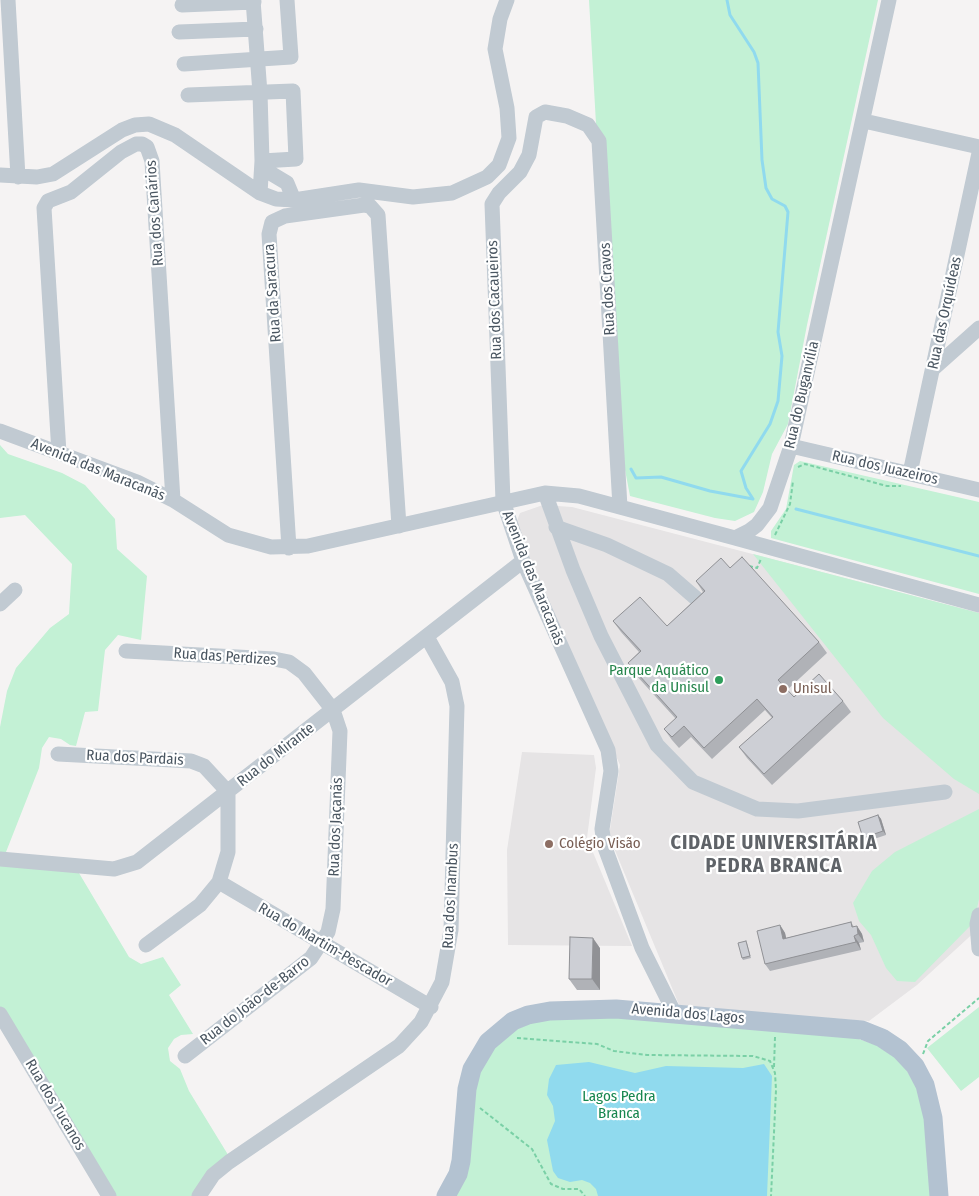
<!DOCTYPE html>
<html>
<head>
<meta charset="utf-8">
<style>
  body { margin:0 }
  canvas { display:block; background:#f5f3f3 }
</style>
</head>
<body>
<canvas width="979" height="1196"></canvas>
<script>
const g = document.querySelector('canvas').getContext('2d');
g.lineJoin = 'round';
function fill(path, color) {
  g.fillStyle = color;
  g.fill(path, 'evenodd');
}
function poly(rows) {
  const path = new Path2D();
  for (const r of rows) {
    path.moveTo(r[0], r[1]);
    for (let i = 2; i < r.length; i += 2) path.lineTo(r[i], r[i + 1]);
  }
  return path;
}
function trace(path, color, width, dash) {
  g.strokeStyle = color;
  g.lineWidth = width;
  g.lineCap = dash ? 'butt' : 'round';
  g.setLineDash(dash || []);
  g.stroke(path);
}
function write(font, color, halo, rows, align = 'center') {
  g.font = font + ' "Fira Sans Condensed",sans-serif';
  g.lineWidth = 4.5;
  g.setLineDash([]);
  g.textBaseline = 'middle';
  g.strokeStyle = halo;
  g.fillStyle = color;
  for (const [text, x, y, turn = 0] of rows) {
    g.save();
    g.translate(x, y);
    g.rotate((+turn || 0) * Math.PI / 180);
    g.textAlign = isNaN(turn) ? turn : align;
    if (halo) g.strokeText(text, 0, 0);
    g.fillText(text, 0, 0);
    g.restore();
  }
}
const education = poly([
  [543,505,572,507,979,613,979,928,917,985,869,1021,680,1007,609,836,620,765,515,526,520,513],
  [522,752,594,755,596,768,587,838,632,946,508,945,507,850]
]);
const green = poly([
  [589,0,878,0,807,325,788,424,772,454,763,492,754,512,735,521,715,518,630,496,622,454,605,141,596,124],
  [0,445,8,454,62,473,85,485,115,519,117,549,147,576,141,640,118,635,105,650,98,711,85,712,76,746,70,745,61,739,49,737,42,748,39,768,6,852,0,853,0,727,7,691,16,668,50,628,69,614,72,564,25,515,0,518],
  [800,461,979,502,979,594,771,538,771,531,786,509,794,465],
  [753,554,979,613,979,794,954,779,883,718],
  [979,809,979,899,974,922,915,982,897,981,886,968,871,935,859,921,853,903,872,871,895,852],
  [0,861,76,868,129,957,141,964,163,957,181,985,169,995,193,1034,181,1035,174,1039,168,1048,170,1061,180,1069,189,1091,230,1158,196,1196,112,1196,0,1009],
  [979,1007,979,1077,961,1091,927,1048],
  [606,1015,856,1038,876,1045,902,1062,924,1101,932,1196,454,1196,480,1068,503,1035,541,1019]
]);
const water = poly([
  [589,1062,635,1073,666,1066,743,1068,764,1064,772,1076,767,1196,598,1196,596,1189,590,1183,582,1180,570,1182,558,1178,553,1171,547,1140,555,1121,553,1106,547,1095,549,1079,556,1065]
]);
const stream = poly([
  [727,0,730,15,754,52,758,63,762,160,766,188,772,199,785,206,788,212,778,332,782,356,778,401,770,424,741,471,746,488,753,499],
  [631,469,636,478,661,477,710,491,753,499],
  [796,509,979,556]
]);
const path = poly([
  [798,467,805,464,887,486,901,486],
  [775,535,790,504,793,481],
  [749,566,757,568,761,559],
  [517,1038,597,1044,614,1051,647,1055,753,1056,770,1061,775,1073,776,1090,771,1196],
  [923,1054,928,1041,979,998],
  [774,1067,775,1037],
  [480,1108,532,1149,551,1184,563,1189,579,1189,585,1196]
]);
const minor = poly([
  [8,0,18,177],
  [253,0,260,93,262,161,260,193],
  [182,5,254,2],
  [179,32,256,29],
  [184,64,291,57,287,0],
  [188,95,293,91,296,159,262,161],
  [864,121,979,147],
  [262,168,287,183,294,200],
  [0,175,37,177,53,174,122,130,135,125,149,124,175,135,260,193,276,199,294,200,359,190,413,197,452,193,487,177,499,165,509,138,507,108,495,49,500,19,507,0],
  [933,369,979,328],
  [0,431,137,482,173,500,228,535,271,547,308,546,545,493,579,496,735,538,749,531,757,525,770,508,791,446,889,0],
  [791,446,979,490],
  [59,453,44,208,48,201,71,192,121,152,136,144,142,144,147,147,152,161,173,500],
  [910,473,979,153],
  [545,493,573,570,601,636,657,745,693,782,757,809,798,811,945,792],
  [620,507,599,141,588,125,567,116,545,112,536,117,529,155,520,172,499,193,492,204,503,501,523,561,608,750,611,771,602,829,604,845,642,948,674,1012],
  [556,527,607,545,668,574,698,600],
  [735,538,979,605],
  [289,548,269,234,272,222,285,216,364,205,370,206,378,215,399,526],
  [0,604,15,590],
  [126,651,274,659,289,662,304,673,333,710,340,731,333,909,328,932,311,958,185,1056],
  [58,754,191,761,204,766,228,792,228,852,219,882,200,905,146,945],
  [0,859,114,869,137,862,523,561],
  [219,882,431,1007],
  [979,915,977,924,979,949],
  [0,1014,109,1196],
  [199,1196,213,1175,229,1162,399,1046,421,1022,442,982,451,930,457,706,452,682,427,637]
]);
const major = poly([
  [446,1196,458,1174,461,1161,467,1089,472,1069,488,1042,513,1021,528,1015,550,1011,616,1009,862,1030,882,1038,900,1050,915,1066,925,1085,933,1118,939,1196]
]);
const wall = poly([
  [730,568,819,642,827,653,787,690,794,697,843,701,851,712,772,785,747,758,739,747,772,718,765,710,712,759,691,737,679,748,672,740,664,729,676,719,635,674,628,663,639,652,621,632,613,621,667,626,703,592,696,581],
  [878,815,881,819,886,835,865,842,863,838],
  [851,922,854,927,857,926,862,934,864,942,859,943,861,950,770,971,765,964,780,925,785,933,786,938],
  [747,943,751,958,743,960,742,958],
  [600,948,600,990,577,990,569,979]
]);
const shadedWall = poly([
  [878,815,881,819,886,835,883,831],
  [780,925,785,933,788,946,783,939],
  [857,926,862,934,864,942,858,934],
  [854,936,859,943,861,950,856,942],
  [593,938,600,948,600,990,592,979]
]);
const building = poly([
  [742,557,819,642,778,680,794,697,819,674,843,701,764,774,739,747,773,717,757,699,704,748,684,726,672,737,664,729,677,717,628,663,641,651,613,621,640,597,667,626,705,591,696,581,721,558,730,568,742,557],
  [878,815,883,831,863,838,858,822,878,815],
  [851,922,852,927,857,926,858,934,854,936,856,942,765,964,757,931,780,925,783,939,851,922],
  [570,937,593,938,592,979,569,979,570,937],
  [746,941,750,956,742,958,738,943,746,941]
]);
const markers = [
  [719,680,5,"#2e9e5b"],
  [783,689,5,"#8d6e63"],
  [549,844,5,"#8d6e63"]
];
const streetNames = [
  ["Rua dos Canários",155,213,-94],
  ["Rua dos Cravos",608,289,-93],
  ["Rua da Saracura",273,293,-94],
  ["Rua dos Cacaueiros",495,300,-92],
  ["Rua das Orquídeas",945,313,-78],
  ["Rua do Buganvília",802,395,-77],
  ["Rua dos Juazeiros",885,468,13],
  ["Avenida das Maracanãs",98,470,22],
  ["Avenida das Maracanãs",533,578,68],
  ["Rua das Perdizes",225,657,4],
  ["Rua do Mirante",276,755,-38],
  ["Rua dos Pardais",135,758,3],
  ["Rua dos Jaçanãs",336,827,-88],
  ["Rua dos Inambus",451,896,-87],
  ["Rua do Martim-Pescador",325,945,30],
  ["Rua do João-de-Barro",255,1001,-38],
  ["Avenida dos Lagos",688,1014,5],
  ["Rua dos Tucanos",55,1105,59]
];
const leisureNames = [
  ["Parque Aquático",709,671],
  ["da Unisul",709,688]
];
const educationNames = [
  ["Unisul",793,689],
  ["Colégio Visão",559,844]
];
const parkNames = [
  ["Lagos Pedra",619,1097],
  ["Branca",619,1114]
];
const districtNames = [
  ["CIDADE UNIVERSITÁRIA",774,843],
  ["PEDRA BRANCA",774,866]
];
fill(education, '#e6e4e5');
fill(green, '#c3f1d5');
fill(water, '#90daee');
trace(stream, '#90daee', 3);
trace(path, '#7ad0a6', 2, [4, 2.5]);
trace(minor, '#c1cad2', 15);
trace(major, '#b3c2d1', 19);
fill(wall, '#b0b2b7');
fill(shadedWall, '#909195');
fill(building, '#cdcfd5');
trace(building, '#909195', 1);
for (const [x, y, r, color] of markers) {
  const dot = new Path2D();
  dot.arc(x, y, r, 0, 2 * Math.PI);
  g.fillStyle = color;
  g.fill(dot);
  trace(dot, '#fff', 2);
}
write('15px', '#4a5661', '#fff', streetNames);
write('15px', '#27864d', '#fff', leisureNames, 'right');
write('15px', '#785e54', '#fff', educationNames, 'left');
write('15px', '#17864f', '#fff', parkNames);
g.letterSpacing = '1px';
write('bold 20px', '#5f6368', '#fff', districtNames);
g.letterSpacing = '0px';
</script>
</body>
</html>
